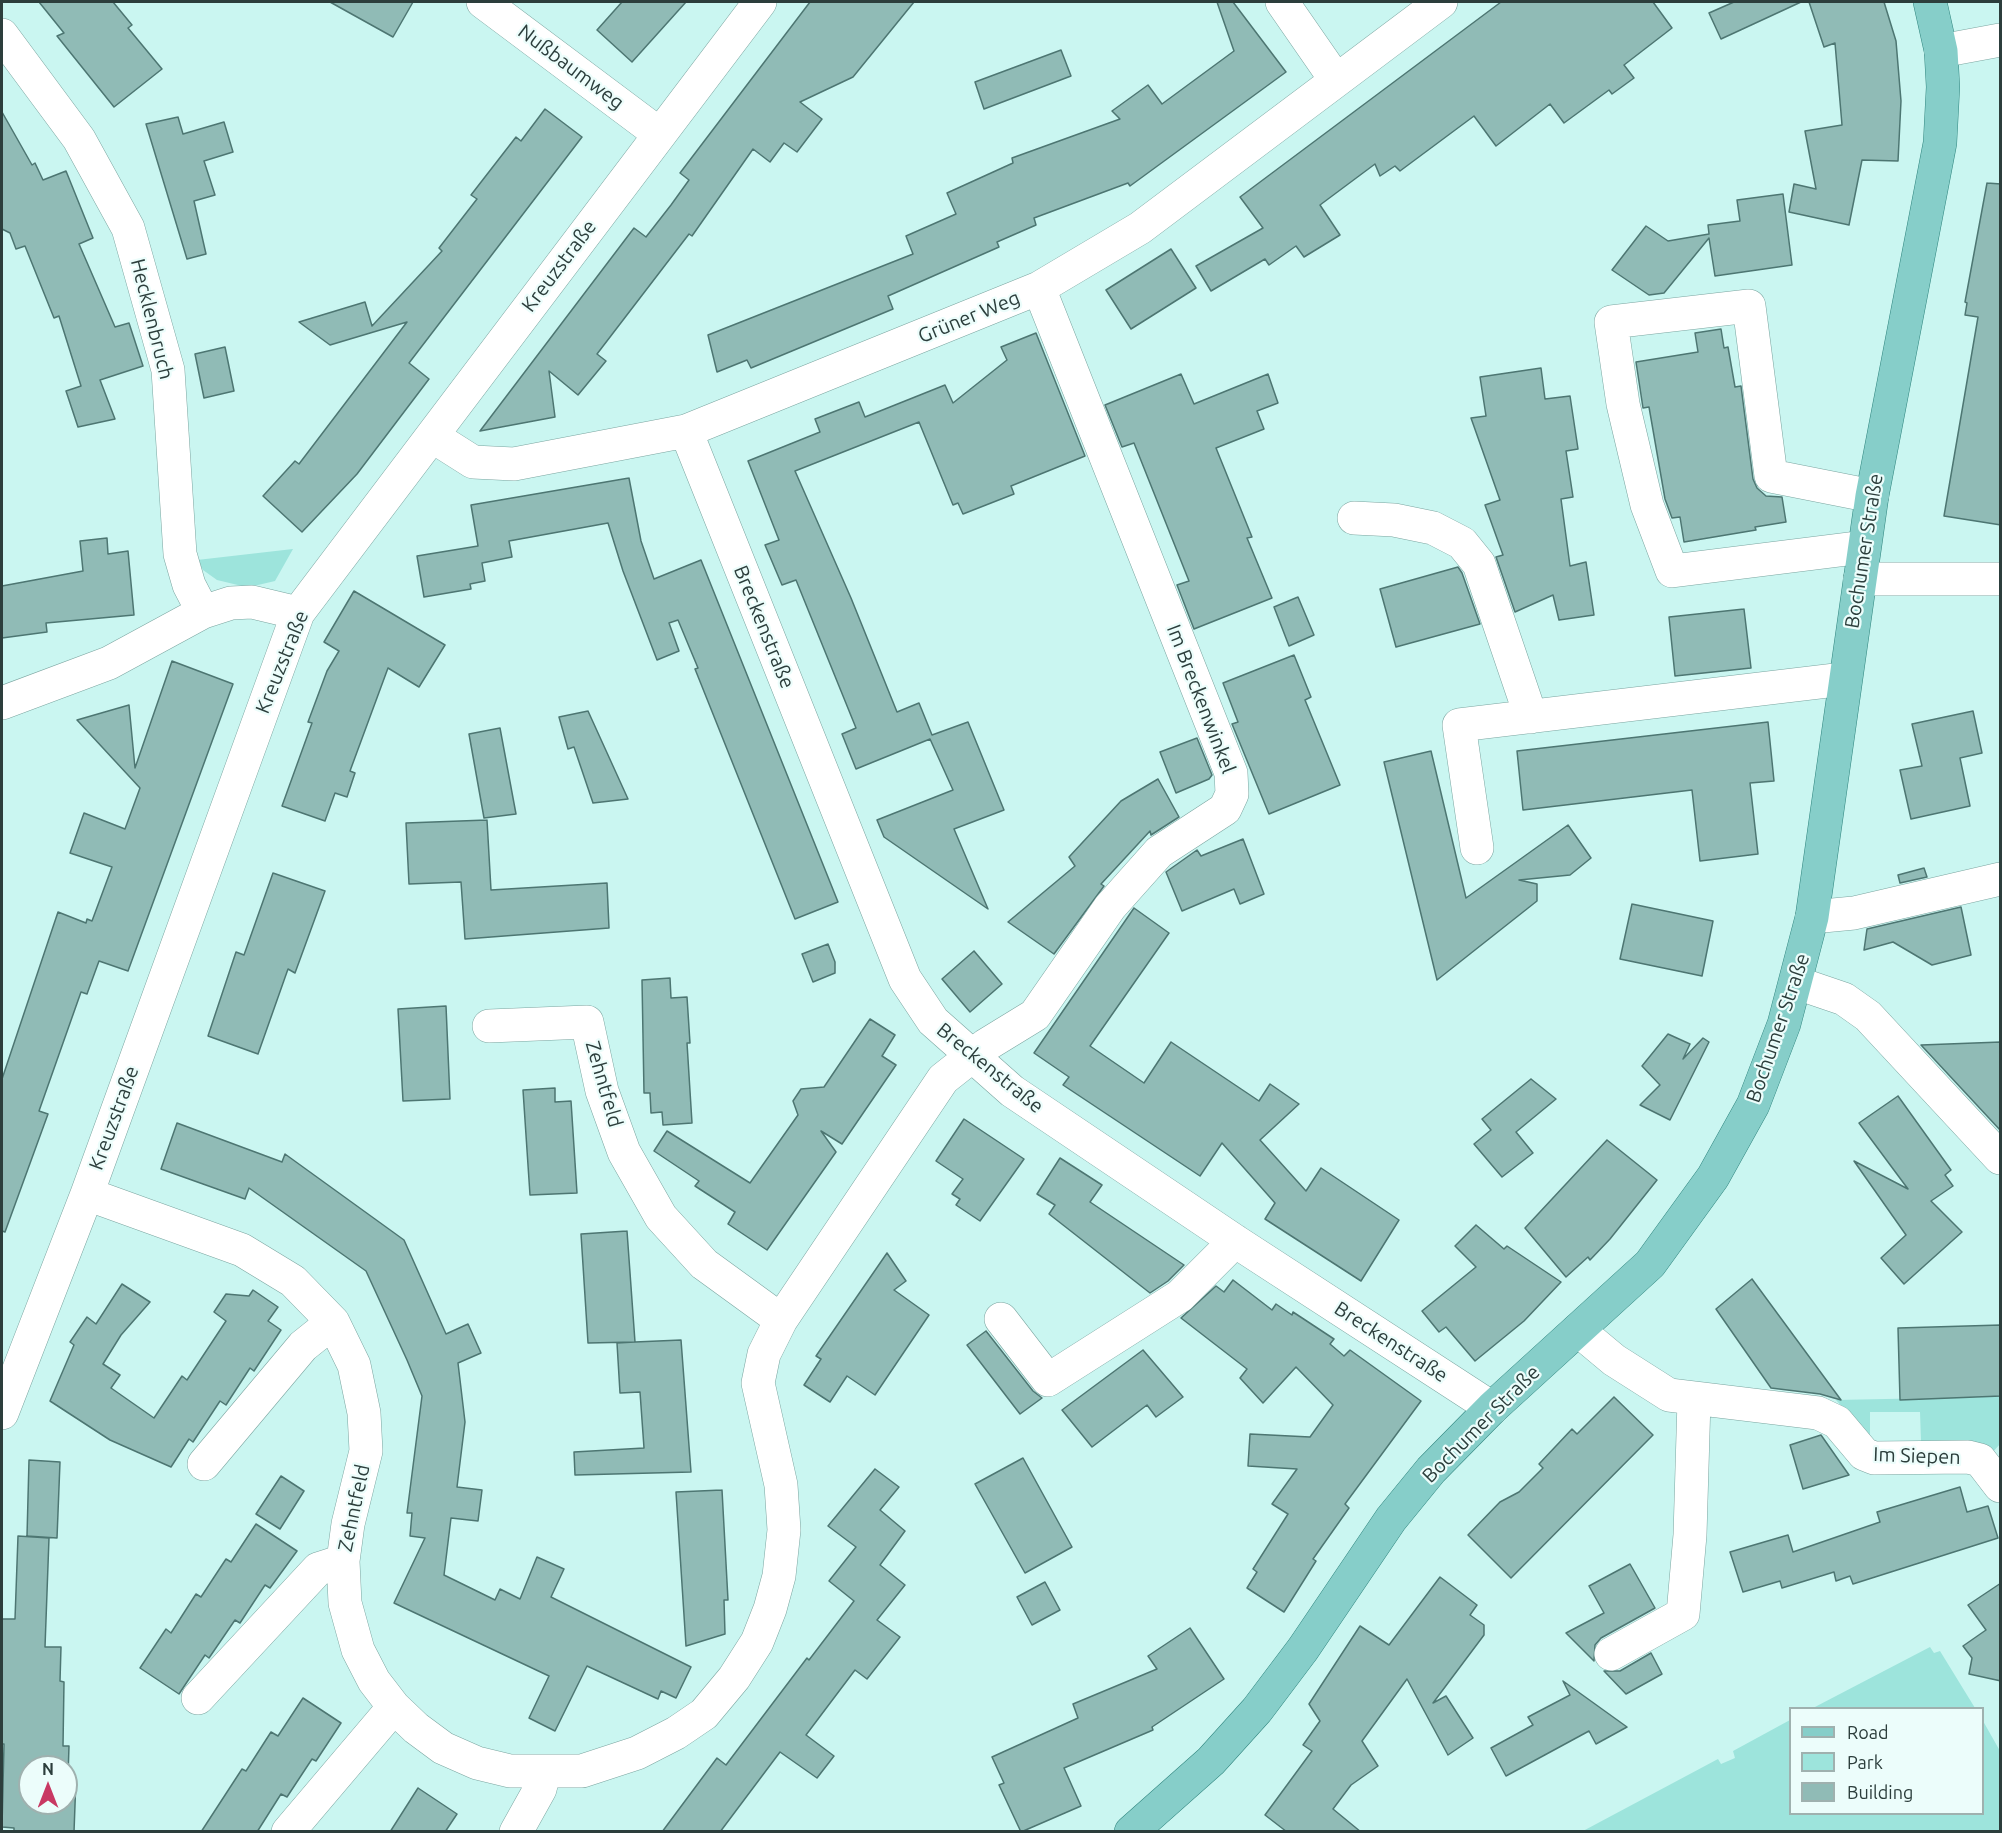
<!DOCTYPE html>
<html>
<head>
<meta charset="utf-8">
<style>
  body { margin:0 }
  #map { position:relative; width:2002px; height:1833px; overflow:hidden; background:#caf6f1; font-family:Ubuntu,sans-serif }
  canvas { display:block }
  .frame { position:absolute; inset:0; border:3px solid #2c3e3c; pointer-events:none }
  .legend { position:absolute; left:1789px; top:1707px; width:195px; height:108px; box-sizing:border-box; background:#ecfdfb; border:2px solid #9fb1af; margin:0; padding:8px 10px; list-style:none; font-size:18px; color:#2c3e3c }
  .legend li { display:flex; align-items:center; gap:12px; height:30px }
  .legend b { width:30px; border:2px solid #9fb1af }
  .north { position:absolute; left:18px; top:1755px; width:60px; height:60px; box-sizing:border-box; background:#ecfdfb; border:2px solid #9fb1af; border-radius:50%; rotate:0deg; font-size:16px; font-weight:700; line-height:24px; text-align:center; color:#2c3e3c }
  .north::after { content:''; display:block; margin:auto; width:21px; height:27px; background:#c83963; clip-path:polygon(50% 0,100% 100%,50% 72%,0 100%) }
</style>
</head>
<body>
<div id="map">
<canvas width="2002" height="1833"></canvas>
<div class="frame"></div>
<ul class="legend">
<li><b style="height:8px;background:#86cec9"></b>Road</li>
<li><b style="height:16px;background:#9de4dc"></b>Park</li>
<li><b style="height:16px;background:#90bbb6"></b>Building</li>
</ul>
<div class="north">N</div>
</div>
<script>
const g = document.querySelector('canvas').getContext('2d');
g.lineJoin = 'round';
function fill(path, color) {
  g.fillStyle = color;
  g.fill(path, 'evenodd');
}
function poly(rows) {
  const path = new Path2D();
  for (const r of rows) {
    path.moveTo(r[0], r[1]);
    for (let i = 2; i < r.length; i += 2) path.lineTo(r[i], r[i + 1]);
  }
  return path;
}
function trace(path, color, width, dash) {
  g.strokeStyle = color;
  g.lineWidth = width;
  g.lineCap = dash ? 'butt' : 'round';
  g.setLineDash(dash || []);
  g.stroke(path);
}
function write(font, color, halo, rows, align = 'center') {
  g.font = font + ' Ubuntu,sans-serif';
  g.lineWidth = 4.5;
  g.setLineDash([]);
  g.textBaseline = 'middle';
  g.strokeStyle = halo;
  g.fillStyle = color;
  for (const [text, x, y, turn = 0] of rows) {
    g.save();
    g.translate(x, y);
    g.rotate((+turn || 0) * Math.PI / 180);
    g.textAlign = isNaN(turn) ? turn : align;
    if (halo) g.strokeText(text, 0, 0);
    g.fillText(text, 0, 0);
    g.restore();
  }
}
const green = poly([
  [293,549,275,581,258,585,242,586,217,580,203,570,197,560],
  [2000,1393,2000,1444,1992,1453,1921,1441,1920,1412,1870,1412,1870,1438,1836,1400,1985,1397],
  [1930,1647,1934,1653,1940,1651,1975,1708,1813,1708],
  [1790,1720,1790,1814,1982,1814,1983,1721,2000,1751,2000,1831,1583,1831,1718,1759,1721,1764,1735,1758,1733,1751]
]);
const building = poly([
  [39,2,113,2,132,25,128,28,162,69,114,107,57,36,64,33,39,2],
  [330,2,413,2,393,37,330,2],
  [622,2,686,2,632,62,597,30,622,2],
  [810,2,914,2,853,77,800,102,822,119,797,152,784,143,770,162,753,149,692,236,689,234,597,354,606,361,578,395,549,371,555,417,480,431,634,228,646,237,671,205,689,180,680,173,810,2],
  [1217,2,1233,2,1286,72,1130,186,1128,183,1034,218,1036,225,997,242,999,247,888,296,893,309,751,368,747,360,717,372,708,335,913,254,906,236,956,214,947,193,1013,163,1012,158,1120,119,1112,111,1148,85,1162,104,1234,51,1217,2],
  [1501,2,1653,2,1672,28,1624,65,1634,78,1612,94,1609,90,1564,123,1550,104,1496,146,1474,116,1400,171,1395,166,1380,176,1375,164,1320,205,1340,235,1304,257,1296,246,1269,265,1265,259,1211,291,1196,266,1263,228,1240,197,1501,2],
  [1734,2,1801,2,1721,39,1709,13,1734,2],
  [1809,2,1884,2,1896,41,1901,101,1898,161,1862,160,1849,225,1789,212,1794,184,1816,189,1805,131,1842,125,1835,43,1824,47,1809,2],
  [1061,50,1071,76,984,109,975,82,1061,50],
  [545,109,582,137,409,363,429,379,357,474,302,532,263,496,295,461,299,464,407,322,330,345,299,322,365,302,372,326,442,251,439,248,477,199,471,195,516,137,521,141,545,109],
  [2,112,32,165,35,163,43,180,66,171,93,238,79,244,115,327,129,323,143,366,100,380,115,419,78,427,66,391,81,386,59,316,54,318,25,246,16,249,10,233,2,229,2,112],
  [178,117,183,134,224,122,233,152,204,161,215,195,194,201,206,254,187,259,146,124,178,117],
  [1987,183,2001,184,2001,525,1944,516,1978,317,1965,315,1967,303,1965,302,1987,183],
  [1783,194,1792,265,1715,276,1709,238,1664,293,1649,295,1612,270,1646,226,1668,241,1709,234,1708,225,1740,221,1737,200,1783,194],
  [1171,249,1196,288,1131,329,1106,290,1171,249],
  [1721,329,1724,348,1728,347,1735,387,1741,386,1753,479,1757,488,1766,496,1782,497,1786,522,1755,527,1756,530,1684,542,1680,517,1672,518,1665,499,1649,407,1643,408,1636,362,1698,352,1695,333,1721,329],
  [1036,333,1085,456,1011,486,1014,494,963,514,958,503,953,505,919,422,795,471,851,598,897,712,919,703,932,735,968,722,1004,810,954,829,988,909,884,837,877,820,953,790,930,739,856,769,842,734,856,728,796,580,782,585,765,545,779,540,748,461,820,432,815,419,859,402,865,417,945,385,953,403,1007,360,1001,347,1036,333],
  [225,347,234,391,204,398,195,354,225,347],
  [1541,368,1545,399,1570,396,1578,449,1566,451,1573,497,1561,499,1570,566,1586,562,1594,615,1559,620,1553,595,1515,612,1496,557,1503,555,1485,505,1500,500,1471,418,1486,416,1480,377,1541,368],
  [1181,374,1194,404,1268,374,1278,403,1257,411,1264,429,1216,448,1252,537,1247,538,1272,598,1194,629,1177,585,1189,581,1134,443,1122,447,1105,405,1181,374],
  [629,478,641,541,654,579,701,560,838,902,795,919,695,669,698,668,678,620,669,623,679,651,657,660,623,571,608,523,509,541,512,557,482,563,485,581,470,584,471,589,424,597,417,556,478,546,471,505,629,478],
  [107,538,108,554,128,551,134,615,46,623,47,632,2,638,2,586,83,571,80,541,107,538],
  [1458,567,1462,573,1480,624,1396,647,1380,589,1458,567],
  [354,591,445,645,419,687,388,668,350,771,355,773,347,797,335,793,325,821,282,806,312,723,308,722,327,671,339,651,324,642,354,591],
  [1298,597,1314,635,1289,646,1274,607,1298,597],
  [1744,609,1751,668,1675,676,1669,617,1744,609],
  [1294,655,1311,697,1305,700,1340,785,1269,814,1232,724,1238,722,1223,683,1294,655],
  [172,661,233,684,128,971,99,961,87,994,81,992,39,1111,48,1114,5,1232,2,1231,2,1079,58,912,86,923,87,919,92,921,112,867,70,853,84,813,125,829,140,788,77,720,129,705,135,768,172,661],
  [588,711,628,799,593,803,574,747,568,749,559,717,588,711],
  [1973,711,1982,753,1960,758,1970,806,1911,819,1900,770,1922,766,1912,724,1973,711],
  [1768,722,1774,781,1750,783,1758,854,1700,861,1692,790,1523,810,1517,751,1768,722],
  [500,728,516,814,484,818,469,734,500,728],
  [1197,738,1212,775,1209,779,1176,793,1160,752,1197,738],
  [1431,751,1466,898,1568,825,1591,858,1570,875,1519,880,1537,884,1537,901,1437,980,1384,762,1431,751],
  [1158,779,1179,817,1151,835,1150,831,1101,884,1104,886,1054,954,1008,922,1075,866,1069,857,1121,801,1158,779],
  [487,820,491,890,607,883,609,928,465,939,461,882,409,884,406,823,487,820],
  [1243,839,1264,894,1240,904,1234,889,1182,911,1166,872,1197,850,1201,856,1243,839],
  [1924,868,1927,877,1900,883,1898,875,1924,868],
  [273,873,325,891,295,973,288,969,258,1054,208,1036,236,952,244,955,273,873],
  [1632,904,1713,921,1702,976,1620,959,1632,904],
  [1961,907,1971,955,1932,965,1893,942,1864,950,1867,929,1961,907],
  [1134,908,1169,933,1090,1046,1144,1083,1171,1042,1259,1101,1270,1084,1299,1104,1260,1140,1306,1191,1321,1168,1399,1220,1361,1281,1265,1219,1275,1203,1222,1143,1200,1176,1063,1085,1069,1077,1034,1053,1134,908],
  [828,944,835,962,835,973,813,982,802,954,828,944],
  [974,951,1002,984,970,1012,942,979,974,951],
  [670,978,671,998,687,997,690,1043,687,1043,692,1123,663,1125,662,1112,651,1113,650,1093,644,1093,642,980,670,978],
  [446,1006,450,1099,403,1101,398,1009,446,1006],
  [870,1019,895,1035,882,1056,896,1065,842,1144,821,1131,836,1152,767,1250,728,1224,735,1212,695,1186,699,1181,654,1151,667,1131,750,1183,798,1115,793,1101,801,1089,824,1087,870,1019],
  [1668,1034,1690,1044,1683,1059,1703,1038,1709,1042,1670,1120,1640,1105,1660,1085,1642,1066,1668,1034],
  [2001,1042,2001,1131,1921,1045,2001,1042],
  [1531,1079,1556,1099,1516,1132,1533,1153,1502,1177,1474,1144,1491,1130,1482,1119,1531,1079],
  [555,1088,555,1102,571,1101,577,1193,530,1195,523,1090,555,1088],
  [1898,1096,1951,1170,1945,1175,1953,1186,1931,1201,1962,1232,1904,1284,1881,1258,1906,1235,1854,1161,1908,1189,1859,1123,1898,1096],
  [964,1119,1024,1159,980,1221,956,1205,960,1199,952,1194,963,1179,936,1161,964,1119],
  [177,1123,282,1162,285,1154,404,1240,446,1334,468,1324,481,1353,458,1363,465,1422,457,1487,482,1490,478,1521,451,1518,444,1575,495,1600,500,1589,520,1599,537,1557,564,1569,551,1597,691,1667,676,1698,661,1691,658,1699,587,1666,555,1731,529,1718,549,1676,394,1603,425,1538,410,1536,412,1513,407,1513,422,1396,407,1360,366,1271,249,1188,245,1199,161,1169,177,1123],
  [1607,1140,1657,1180,1610,1239,1590,1260,1588,1257,1566,1277,1525,1228,1607,1140],
  [1060,1158,1102,1185,1090,1202,1184,1265,1168,1281,1150,1293,1049,1214,1055,1205,1037,1194,1060,1158],
  [1476,1225,1504,1249,1507,1246,1561,1282,1524,1321,1475,1361,1446,1327,1439,1332,1422,1311,1476,1267,1455,1246,1476,1225],
  [627,1231,635,1342,681,1340,691,1472,575,1475,574,1452,644,1448,640,1392,620,1393,617,1343,635,1342,588,1343,581,1234,627,1231],
  [887,1253,906,1281,894,1290,929,1315,875,1395,847,1376,830,1402,804,1385,821,1359,816,1356,887,1253],
  [1752,1279,1841,1400,1820,1394,1771,1388,1716,1309,1752,1279],
  [1233,1280,1272,1310,1276,1304,1292,1315,1293,1312,1334,1339,1330,1344,1344,1356,1350,1350,1421,1401,1345,1504,1349,1508,1313,1559,1316,1561,1284,1612,1247,1588,1257,1572,1253,1569,1288,1514,1272,1504,1297,1469,1248,1466,1250,1434,1310,1437,1333,1405,1296,1367,1263,1403,1240,1378,1247,1369,1181,1318,1216,1286,1224,1292,1233,1280],
  [122,1284,150,1302,121,1335,103,1364,120,1375,111,1388,154,1418,182,1376,187,1380,226,1321,214,1312,226,1294,249,1296,253,1290,278,1307,268,1321,281,1330,254,1371,250,1368,226,1405,220,1401,193,1442,189,1439,171,1467,110,1440,50,1401,74,1345,70,1342,87,1317,96,1324,122,1284],
  [2001,1325,2001,1396,1900,1400,1898,1328,2001,1325],
  [986,1331,1033,1391,1042,1398,1020,1414,967,1345,986,1331],
  [1143,1350,1183,1397,1156,1417,1147,1405,1092,1447,1062,1410,1143,1350],
  [1614,1397,1653,1435,1511,1578,1468,1535,1500,1502,1519,1492,1543,1468,1539,1464,1572,1429,1577,1434,1614,1397],
  [1821,1435,1849,1475,1803,1489,1790,1445,1821,1435],
  [1023,1458,1072,1547,1025,1573,975,1484,1023,1458],
  [29,1460,60,1462,57,1538,27,1536,29,1460],
  [875,1469,899,1487,880,1510,905,1531,880,1565,905,1585,877,1620,900,1637,867,1679,855,1670,806,1735,834,1756,817,1778,780,1752,720,1832,662,1832,717,1758,726,1765,807,1658,809,1660,854,1601,829,1581,856,1547,828,1526,875,1469],
  [281,1476,304,1491,280,1529,256,1514,281,1476],
  [1960,1487,1967,1512,1988,1506,1998,1538,1853,1584,1850,1576,1836,1581,1834,1572,1782,1588,1780,1581,1743,1592,1730,1552,1788,1535,1793,1552,1880,1522,1877,1512,1960,1487],
  [722,1490,728,1600,724,1600,725,1634,686,1646,676,1492,722,1490],
  [256,1524,297,1551,270,1588,265,1585,240,1623,235,1620,209,1658,205,1655,179,1694,140,1668,166,1629,171,1633,196,1594,201,1597,226,1559,231,1562,256,1524],
  [18,1536,49,1538,45,1647,61,1647,60,1681,64,1682,63,1746,69,1746,68,1777,76,1778,74,1832,14,1832,14,1828,2,1827,4,1744,2,1744,2,1619,15,1619,18,1536],
  [30,1767,66,1767,66,1803,30,1803,30,1767],
  [1630,1564,1655,1608,1601,1638,1595,1645,1594,1661,1566,1633,1604,1613,1589,1586,1630,1564],
  [1440,1577,1477,1605,1470,1615,1484,1625,1484,1635,1433,1703,1446,1696,1473,1738,1448,1755,1407,1679,1362,1741,1378,1766,1351,1785,1333,1809,1361,1832,1287,1832,1265,1815,1312,1751,1303,1745,1320,1721,1309,1704,1360,1626,1389,1645,1440,1577],
  [1045,1582,1060,1610,1032,1625,1017,1597,1045,1582],
  [2001,1583,2001,1681,1969,1674,1972,1658,1963,1646,1986,1630,1968,1605,2001,1583],
  [1190,1628,1224,1679,1152,1727,1153,1730,1064,1768,1081,1806,1021,1832,999,1785,1004,1783,992,1757,1078,1718,1073,1704,1157,1669,1148,1656,1190,1628],
  [1651,1653,1662,1674,1626,1694,1604,1671,1620,1671,1651,1653],
  [1563,1681,1627,1727,1596,1744,1589,1731,1506,1776,1491,1748,1533,1725,1528,1717,1570,1695,1563,1681],
  [303,1698,341,1723,316,1761,312,1759,287,1797,281,1794,257,1832,201,1832,242,1769,246,1771,271,1732,278,1736,303,1698],
  [418,1788,457,1814,445,1832,390,1832,418,1788]
]);
const minor = poly([
  [483,2,658,133],
  [1282,2,1336,80],
  [2,35,79,139,128,228,168,370,180,554,189,585,203,612],
  [1941,51,2000,40],
  [686,431,905,979,933,1021,1012,1091,1235,1241,1492,1408],
  [432,436,473,462,514,464,686,431,1039,288,1140,228,1441,2],
  [1354,518,1394,520,1433,528,1462,543,1479,564,1531,717],
  [1864,547,1672,571,1647,505,1623,404,1611,322,1749,306,1771,476,1872,496],
  [1860,579,2000,579],
  [2,703,109,663,203,612,231,603,252,602,298,613],
  [1477,848,1459,725,1844,679],
  [1812,917,1854,913,2000,879],
  [1797,983,1844,999,1868,1016,2000,1158],
  [489,1026,587,1022,602,1091,624,1152,661,1217,704,1264,781,1320],
  [87,1194,242,1250,293,1281,333,1322,354,1365,364,1413,366,1451,348,1524,343,1561,345,1603,358,1650,374,1681,394,1707,416,1728,443,1748,477,1763,510,1771,582,1771,637,1753,676,1733,704,1714,734,1678,757,1642,770,1609,779,1576,784,1530,781,1485,758,1383,764,1354,781,1320,943,1079,986,1045,1035,1015,1110,907,1159,852,1225,809,1232,794,1231,773,1039,288],
  [1001,1319,1048,1380,1180,1296,1235,1241],
  [1578,1330,1614,1360,1669,1395,1818,1413,1837,1422,1864,1454,1874,1458,1968,1457,1980,1460,2000,1486],
  [2,1413,87,1194,298,613,760,2],
  [204,1464,303,1346,333,1322],
  [1611,1654,1683,1614,1690,1535,1694,1400],
  [198,1698,318,1569,343,1561],
  [288,1832,394,1707],
  [516,1832,540,1789,544,1773]
]);
const major = poly([
  [1131,1832,1211,1761,1257,1710,1303,1649,1391,1519,1431,1470,1492,1408,1650,1264,1713,1177,1753,1105,1784,1024,1812,917,1872,496,1940,143,1943,87,1941,51,1930,2]
]);
const streetNames = [
  ["Nußbaumweg",571,67,37],
  ["Kreuzstraße",559,266,-53],
  ["Grüner Weg",969,317,-22],
  ["Hecklenbruch",152,319,76],
  ["Bochumer Straße",1864,551,-81],
  ["Breckenstraße",764,627,68],
  ["Kreuzstraße",282,662,-68],
  ["Im Breckenwinkel",1201,699,69],
  ["Bochumer Straße",1778,1028,-71],
  ["Breckenstraße",990,1068,39],
  ["Zehntfeld",604,1084,74],
  ["Kreuzstraße",114,1118,-70],
  ["Breckenstraße",1391,1342,33],
  ["Bochumer Straße",1481,1424,-45],
  ["Im Siepen",1917,1456,2],
  ["Zehntfeld",354,1508,-78]
];
fill(green, '#9de4dc');
fill(building, '#90bbb6');
trace(building, '#4d7672', 1.5);
trace(minor, '#7ba5a0', 34);
trace(major, '#328780', 34);
trace(minor, '#fff', 33);
trace(major, '#86cec9', 33);
write('20px', '#2c3e3c', '#ecfdfb', streetNames);
</script>
</body>
</html>
